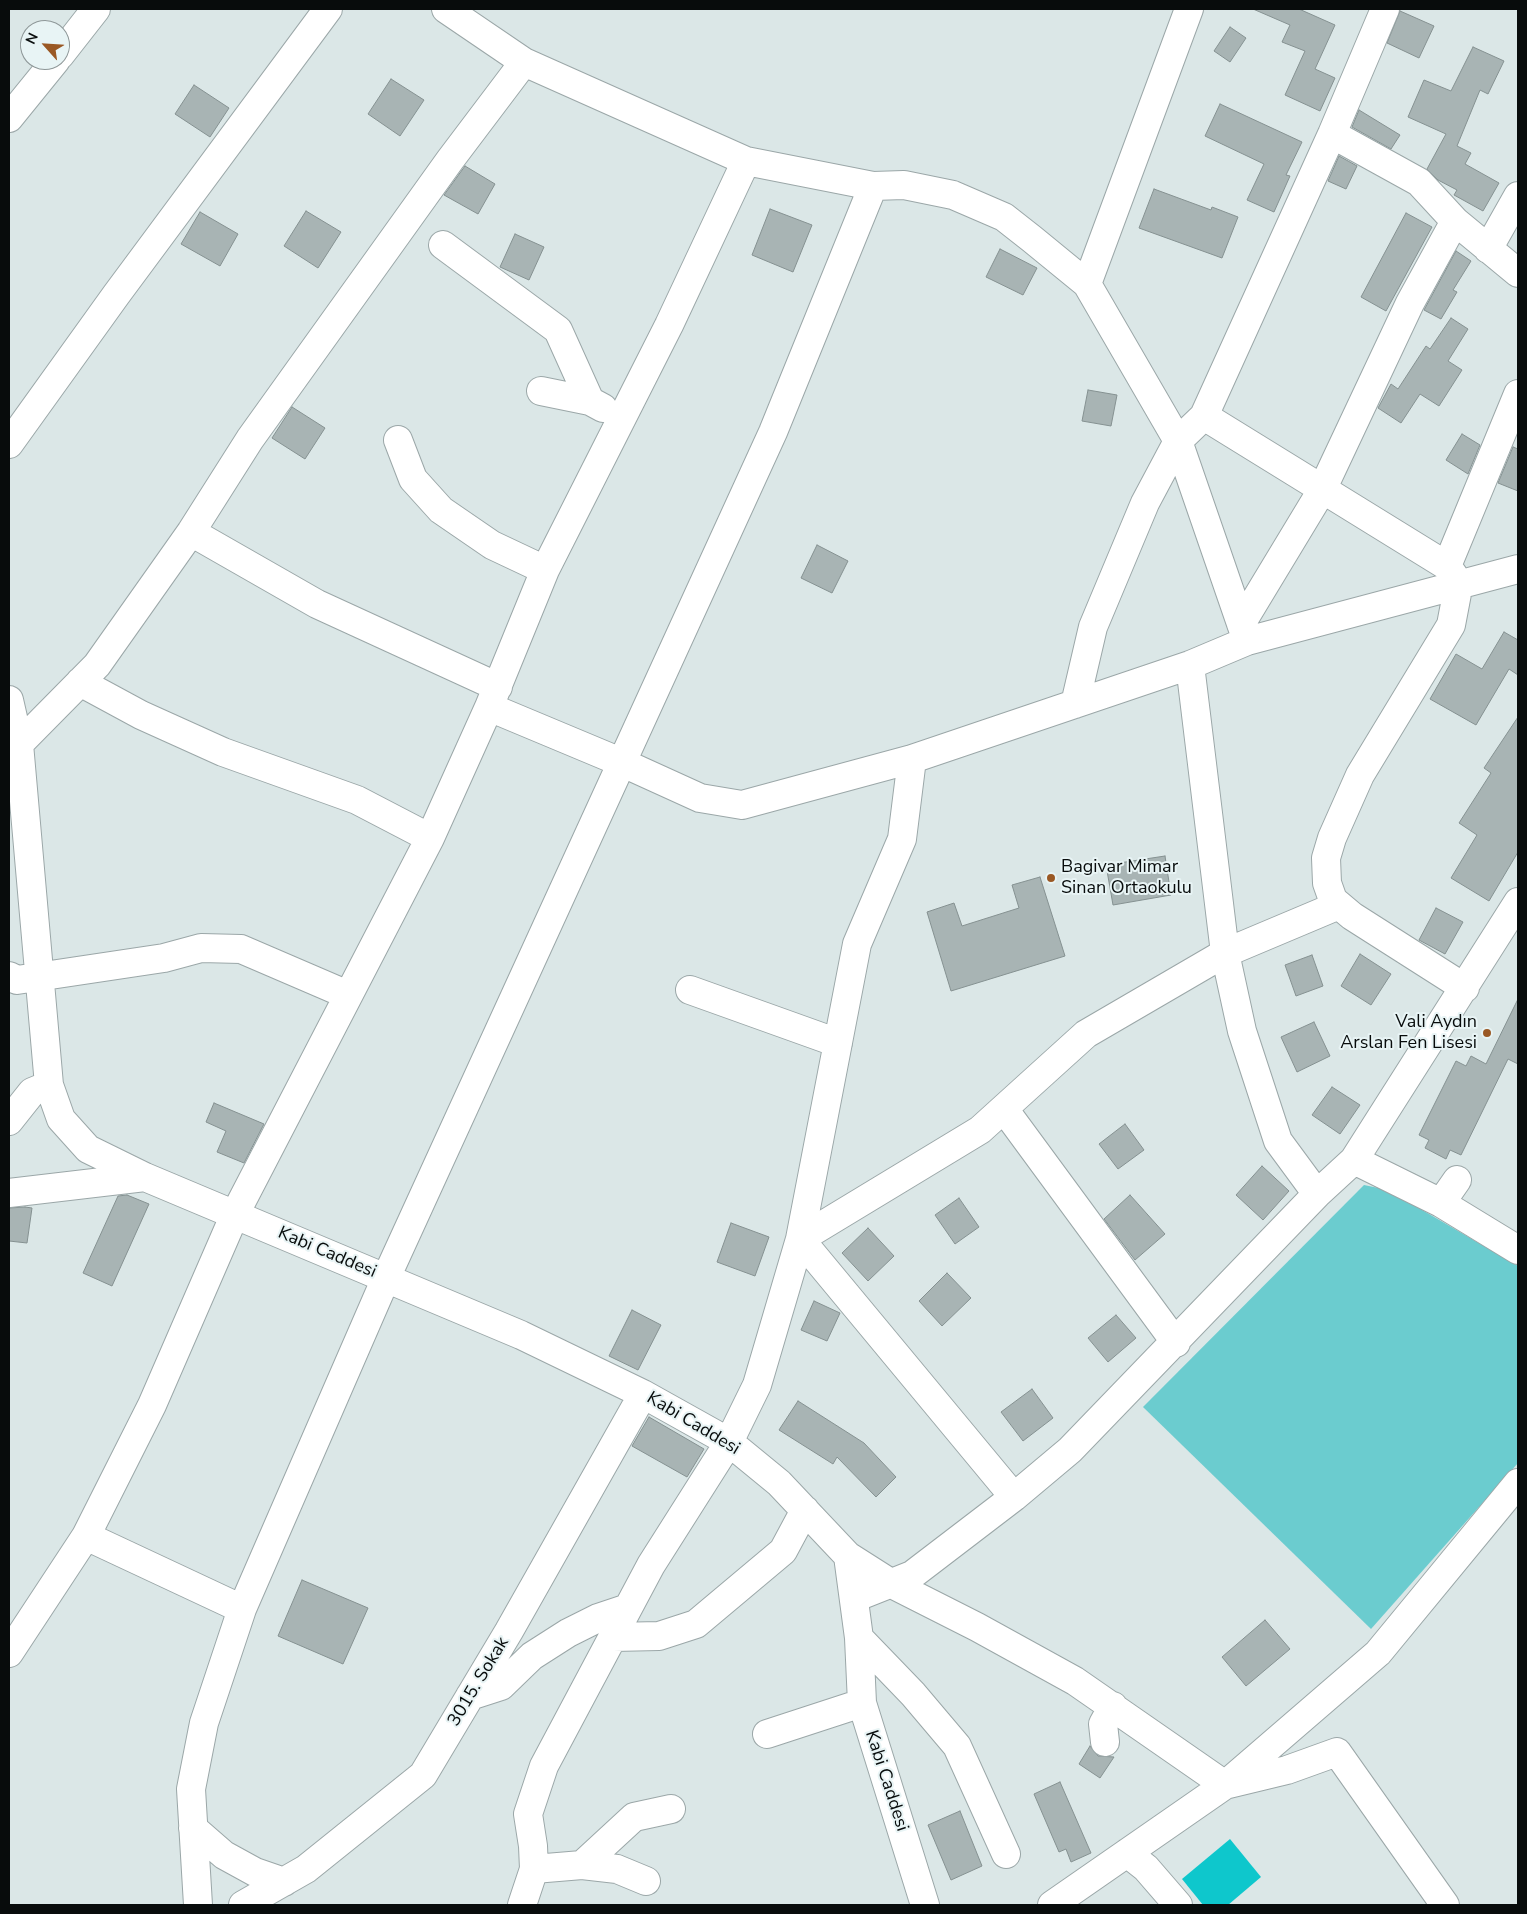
<!DOCTYPE html>
<html>
<head>
<meta charset="utf-8">
<style>
  body { margin:0 }
  #map { position:relative; width:1527px; height:1914px; overflow:hidden; background:#dbe7e7; font-family:"Nunito Sans",sans-serif }
  canvas { display:block }
  .frame { position:absolute; inset:0; border:10px solid #080c0c; pointer-events:none }
  .north { position:absolute; left:20px; top:20px; width:50px; height:50px; box-sizing:border-box; background:#e8f4f5; border:1px solid #8e9798; border-radius:50%; rotate:296deg; font-size:14px; font-weight:700; line-height:20px; text-align:center; color:#080c0c }
  .north::after { content:''; display:block; margin:auto; width:18px; height:22px; background:#9a5824; clip-path:polygon(50% 0,100% 100%,50% 72%,0 100%) }
</style>
</head>
<body>
<div id="map">
<canvas width="1527" height="1914"></canvas>
<div class="frame"></div>
<div class="north">N</div>
</div>
<script>
const g = document.querySelector('canvas').getContext('2d');
g.lineJoin = 'round';
function fill(path, color) {
  g.fillStyle = color;
  g.fill(path, 'evenodd');
}
function poly(rows) {
  const path = new Path2D();
  for (const r of rows) {
    path.moveTo(r[0], r[1]);
    for (let i = 2; i < r.length; i += 2) path.lineTo(r[i], r[i + 1]);
  }
  return path;
}
function trace(path, color, width, dash) {
  g.strokeStyle = color;
  g.lineWidth = width;
  g.lineCap = dash ? 'butt' : 'round';
  g.setLineDash(dash || []);
  g.stroke(path);
}
function write(font, color, halo, rows, align = 'center') {
  g.font = font + ' "Nunito Sans",sans-serif';
  g.lineWidth = 4;
  g.setLineDash([]);
  g.textBaseline = 'middle';
  g.strokeStyle = halo;
  g.fillStyle = color;
  for (const [text, x, y, turn = 0] of rows) {
    g.save();
    g.translate(x, y);
    g.rotate((+turn || 0) * Math.PI / 180);
    g.textAlign = isNaN(turn) ? turn : align;
    if (halo) g.strokeText(text, 0, 0);
    g.fillText(text, 0, 0);
    g.restore();
  }
}
const green = poly([
  [1364,1185,1388,1190,1518,1266,1518,1463,1371,1629,1143,1407]
]);
const forest = poly([
  [1230,1839,1261,1877,1228,1905,1203,1905,1182,1879]
]);
const building = poly([
  [1253,9,1299,9,1335,25,1315,69,1335,78,1320,111,1285,95,1305,51,1282,42,1290,25,1253,9],
  [1400,11,1434,26,1419,58,1387,43,1400,11],
  [1230,27,1246,38,1230,62,1214,51,1230,27],
  [1473,47,1504,61,1488,94,1480,90,1457,146,1471,153,1465,164,1499,183,1483,211,1454,195,1457,190,1438,180,1427,169,1446,134,1408,117,1424,80,1451,91,1473,47],
  [391,79,424,100,400,136,368,114,391,79],
  [194,85,229,108,210,137,175,114,194,85],
  [1220,104,1302,142,1286,175,1290,176,1274,212,1247,200,1264,164,1205,136,1220,104],
  [1359,110,1400,135,1391,149,1352,127,1359,110],
  [1339,156,1357,166,1346,189,1328,181,1339,156],
  [465,166,495,184,478,214,444,195,465,166],
  [1154,189,1211,210,1212,207,1238,217,1222,258,1139,228,1154,189],
  [770,209,812,225,793,272,752,255,770,209],
  [306,211,341,232,318,268,284,246,306,211],
  [200,212,238,234,220,266,181,244,200,212],
  [1406,213,1432,227,1386,311,1361,297,1406,213],
  [515,234,544,247,529,280,500,267,515,234],
  [1000,249,1037,268,1023,295,986,277,1000,249],
  [1456,251,1471,261,1453,290,1457,292,1441,319,1424,310,1456,251],
  [1451,318,1468,329,1448,361,1462,370,1439,406,1420,394,1401,423,1378,408,1391,384,1398,389,1426,346,1430,349,1451,318],
  [1088,390,1117,395,1111,426,1082,421,1088,390],
  [292,407,325,428,305,459,272,438,292,407],
  [1462,434,1480,445,1468,474,1446,460,1462,434],
  [1513,447,1518,449,1518,491,1498,483,1513,447],
  [817,545,848,561,832,593,801,578,817,545],
  [1504,632,1518,640,1518,675,1509,669,1476,725,1430,699,1456,654,1482,669,1504,632],
  [1518,717,1518,852,1489,901,1451,878,1477,835,1459,823,1491,773,1484,768,1518,717],
  [1165,856,1171,895,1113,905,1106,865,1165,856],
  [1040,877,1065,956,951,991,927,912,954,903,962,926,1019,908,1012,885,1040,877],
  [1436,908,1463,922,1445,954,1419,940,1436,908],
  [1360,954,1391,974,1371,1005,1341,986,1360,954],
  [1312,955,1323,986,1296,996,1285,965,1312,955],
  [1518,999,1518,1064,1508,1059,1461,1155,1450,1150,1446,1159,1425,1148,1429,1140,1419,1135,1456,1061,1466,1066,1471,1056,1486,1064,1518,999],
  [1314,1022,1330,1056,1297,1072,1281,1037,1314,1022],
  [1332,1087,1360,1105,1340,1134,1312,1115,1332,1087],
  [214,1103,264,1124,244,1163,217,1152,226,1131,206,1122,214,1103],
  [1125,1124,1144,1150,1118,1169,1099,1144,1125,1124],
  [1262,1166,1289,1191,1263,1220,1236,1195,1262,1166],
  [127,1195,149,1204,112,1286,83,1273,118,1196,127,1195],
  [1130,1195,1165,1234,1135,1260,1104,1219,1130,1195],
  [959,1198,979,1227,955,1244,935,1215,959,1198],
  [25,1207,32,1208,27,1243,9,1241,9,1208,25,1207],
  [731,1223,769,1237,755,1276,717,1262,731,1223],
  [868,1228,894,1256,868,1281,842,1253,868,1228],
  [947,1273,971,1298,942,1326,919,1301,947,1273],
  [814,1301,840,1313,827,1341,801,1330,814,1301],
  [632,1310,661,1325,638,1370,609,1356,632,1310],
  [1116,1315,1136,1338,1108,1362,1088,1338,1116,1315],
  [1032,1389,1053,1418,1023,1441,1001,1412,1032,1389],
  [798,1401,864,1443,896,1477,876,1497,837,1457,833,1464,779,1430,798,1401],
  [649,1417,704,1449,687,1477,632,1446,649,1417],
  [302,1580,368,1608,343,1664,278,1636,302,1580],
  [1265,1620,1290,1649,1246,1686,1222,1657,1265,1620],
  [1090,1746,1098,1756,1114,1757,1100,1778,1079,1764,1090,1746],
  [1060,1782,1091,1853,1071,1862,1066,1849,1059,1852,1034,1794,1060,1782],
  [960,1811,982,1866,951,1880,928,1825,960,1811]
]);
const minor = poly([
  [446,9,524,62,746,161,873,186,904,185,953,195,1004,217,1032,239,1087,284,1178,441,1247,641],
  [60,55,96,9],
  [9,118,56,60],
  [1332,134,1419,182,1455,221,1518,273],
  [443,245,558,330,590,401],
  [1488,249,1518,196],
  [1087,284,1189,9],
  [541,391,590,401,603,408],
  [1204,416,1332,134,1385,9],
  [398,440,413,479,441,510,492,545,545,570],
  [9,444,116,295,328,9],
  [191,532,317,604,498,687],
  [1447,566,1518,394],
  [1241,624,1322,490,1410,303,1455,221],
  [1190,665,1225,953,1242,1031,1278,1141,1317,1194],
  [80,682,141,715,223,752,357,800,430,838],
  [9,700,19,744,49,1085,61,1119,88,1149,145,1177,521,1335,643,1394,729,1442,779,1483,848,1556,859,1638,862,1703,925,1905],
  [1075,704,1093,627,1145,503,1178,441,1204,416,1447,566,1459,583,1451,625,1360,775,1332,838,1326,858,1327,883,1333,900,1352,916,1465,988],
  [489,707,545,570,669,325,746,161],
  [19,744,97,665,191,532,250,439,450,160,524,62],
  [9,976,17,980,164,958,201,948,241,949,348,995],
  [690,990,838,1043],
  [1004,1109,1176,1343],
  [9,1121,32,1092,49,1085],
  [1354,1160,1441,1203,1518,1250],
  [9,1193,145,1177],
  [1441,1203,1457,1180],
  [1014,1497,800,1239,980,1130,1086,1034,1225,953,1339,905],
  [86,1536,242,1609],
  [848,1556,892,1584,977,1627,1075,1681,1225,1785,1287,1770,1337,1752,1445,1905],
  [854,1598,912,1575,1014,1497,1070,1450,1317,1194,1354,1160,1518,902],
  [613,1637,659,1636,696,1624,783,1551,805,1510],
  [859,1638,913,1694,957,1746,1006,1854],
  [9,1653,86,1536,152,1405,235,1214,430,838,489,707,623,763,700,798,742,805,912,759,1190,665,1247,641,1518,569],
  [470,1696,501,1686,532,1656,568,1633,598,1618,628,1608],
  [767,1734,862,1703],
  [1105,1742,1103,1724,1113,1706],
  [193,1828,224,1855,255,1872,284,1882],
  [1127,1853,1146,1868,1178,1905],
  [582,1865,617,1869,646,1881],
  [534,1869,582,1865,634,1817,671,1809],
  [198,1905,191,1789,204,1723,242,1609,386,1278,773,432,873,186],
  [243,1905,306,1869,423,1775,509,1631,643,1394],
  [522,1905,534,1869,533,1846,528,1814,544,1766,651,1565,729,1442,757,1385,800,1239,857,944,902,839,912,759],
  [1052,1905,1225,1785,1378,1653,1518,1483]
]);
const markers = [
  [1051,878,5,"#9a5824"],
  [1487,1033,5,"#9a5824"]
];
const poiNames = [
  ["Bagivar Mimar",1061,868],
  ["Sinan Ortaokulu",1061,889],
  ["Vali Aydın",1477,1023,"right"],
  ["Arslan Fen Lisesi",1477,1044,"right"]
];
const streetNames = [
  ["Kabi Caddesi",327,1253,23],
  ["Kabi Caddesi",693,1424,31],
  ["3015. Sokak",479,1682,-59],
  ["Kabi Caddesi",886,1781,72]
];
fill(green, '#6bcccf');
fill(forest, '#0ec7cc');
fill(building, '#a8b4b4');
trace(building, '#859191', 1);
trace(minor, '#9ba7a8', 30);
trace(minor, '#fff', 28);
for (const [x, y, r, color] of markers) {
  const dot = new Path2D();
  dot.arc(x, y, r, 0, 2 * Math.PI);
  g.fillStyle = color;
  g.fill(dot);
  trace(dot, '#e8f4f5', 2);
}
write('18px', '#080c0c', '#e8f4f5', poiNames, 'left');
write('18px', '#080c0c', '#e8f4f5', streetNames);
</script>
</body>
</html>
